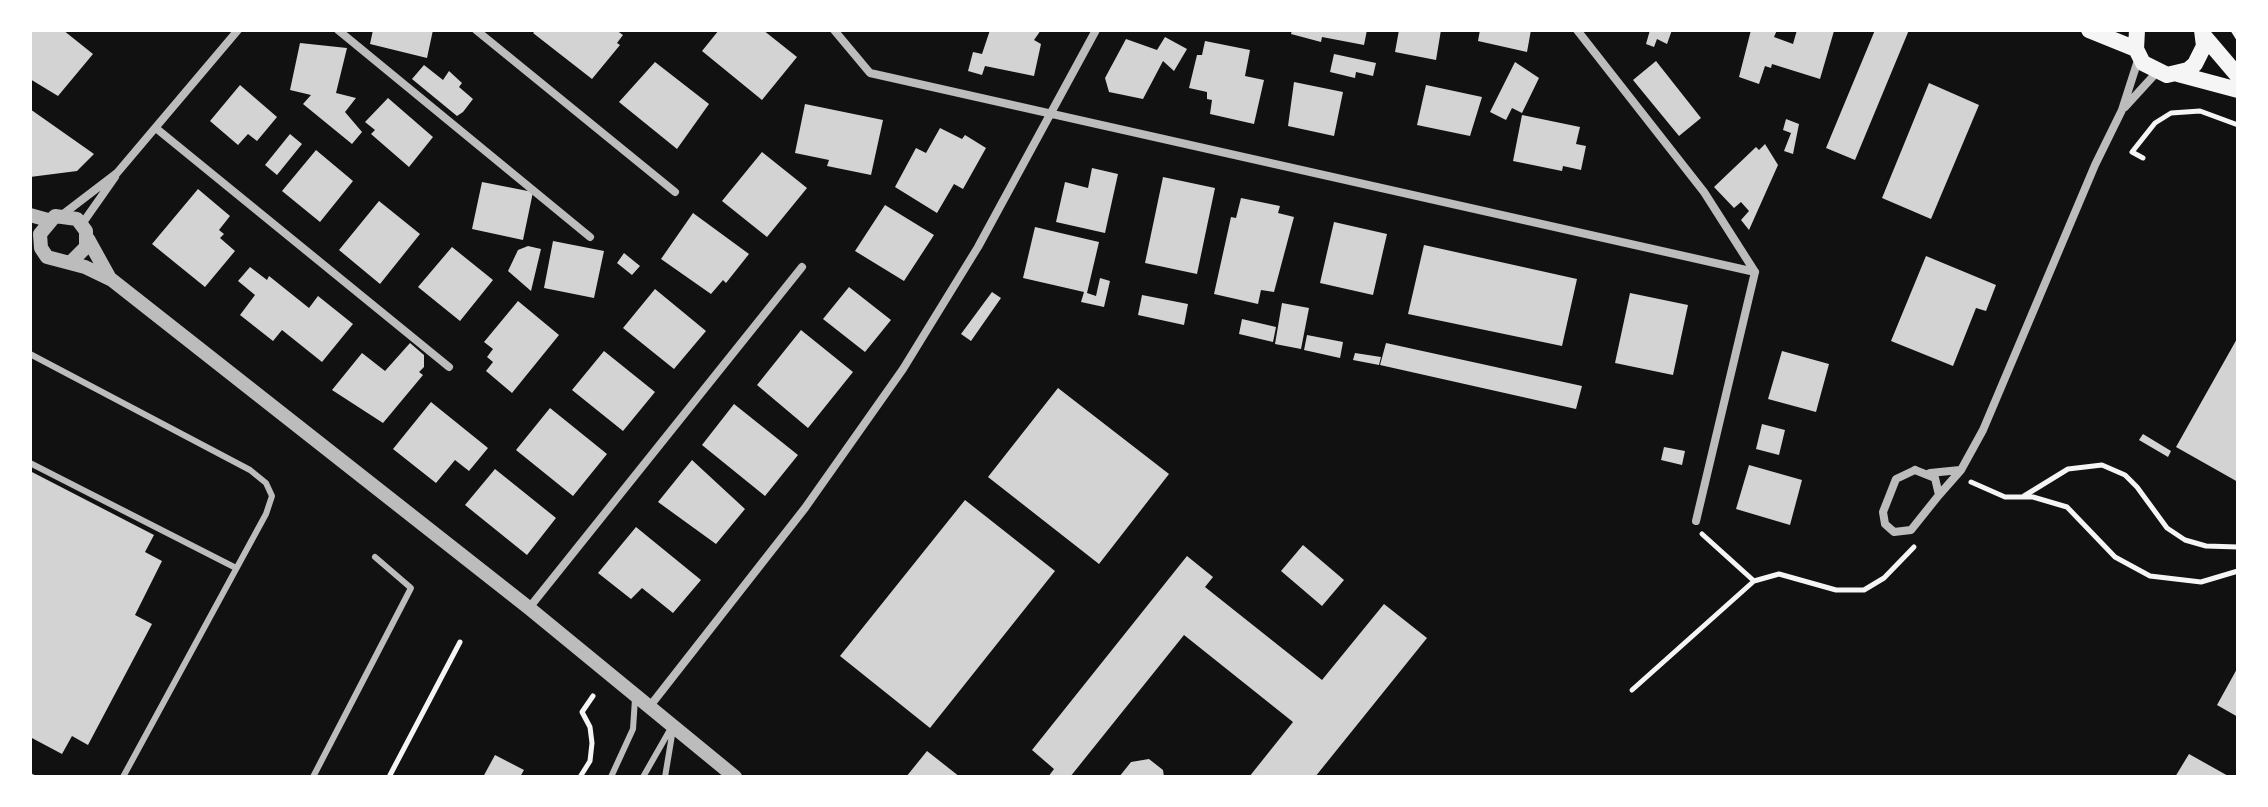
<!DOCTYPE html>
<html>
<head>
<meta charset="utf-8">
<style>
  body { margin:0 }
  #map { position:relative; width:2268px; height:807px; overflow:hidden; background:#111; font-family:Jost,sans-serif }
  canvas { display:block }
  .frame { position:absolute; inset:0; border:32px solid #fff; pointer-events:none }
</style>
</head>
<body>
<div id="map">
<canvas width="2268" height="807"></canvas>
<div class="frame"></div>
</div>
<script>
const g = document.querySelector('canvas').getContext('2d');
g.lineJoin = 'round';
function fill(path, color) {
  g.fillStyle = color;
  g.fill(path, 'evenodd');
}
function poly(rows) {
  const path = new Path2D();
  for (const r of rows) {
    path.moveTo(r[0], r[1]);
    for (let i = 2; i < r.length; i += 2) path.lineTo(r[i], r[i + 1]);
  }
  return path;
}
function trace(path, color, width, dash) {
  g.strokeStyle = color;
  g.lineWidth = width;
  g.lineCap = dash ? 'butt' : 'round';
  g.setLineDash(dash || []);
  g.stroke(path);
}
const building = poly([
  [30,30,63,30,93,54,58,96,30,79],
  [373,30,433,30,427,58,370,44],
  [536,30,616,30,623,35,617,43,620,45,592,79,533,33],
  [719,30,763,30,797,57,762,100,702,51],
  [990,30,1041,30,1034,40,1041,44,1034,76,985,66,982,75,968,71,973,52,982,54],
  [1292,30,1367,30,1364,45,1322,37,1321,42,1291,34],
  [1399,30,1441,30,1436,60,1395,52],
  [1480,30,1531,30,1527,52,1478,41],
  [1650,30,1672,30,1667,44,1657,39,1654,47,1646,44],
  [1751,30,1777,30,1774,37,1793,44,1797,30,1834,31,1820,79,1772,64,1771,68,1765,66,1759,84,1739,77],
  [1875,30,1909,30,1855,160,1826,148],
  [1165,37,1187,49,1174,71,1163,61,1143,99,1109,92,1105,78,1126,39,1157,50],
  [1205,41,1250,50,1245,76,1264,80,1254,124,1210,114,1212,100,1207,99,1207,92,1189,88,1197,55,1202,55],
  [300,43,347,48,336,93,356,98,345,112,362,132,352,144,303,104,311,95,290,90],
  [1334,54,1376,63,1373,76,1356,72,1355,78,1330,72],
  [1656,61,1701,118,1679,136,1633,80],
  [655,62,709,104,677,149,619,102],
  [1515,62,1539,78,1522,113,1512,108,1506,120,1490,112],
  [424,65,443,80,449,71,462,83,459,87,473,99,463,112,457,116,412,79],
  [1294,82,1343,92,1334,136,1288,126],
  [1929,83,1979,105,1931,219,1882,198],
  [240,85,277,117,257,141,248,134,238,145,210,121],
  [1426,85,1482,97,1470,136,1417,125],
  [388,98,433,137,409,167,371,134,375,130,365,122],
  [805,104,883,120,871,175,827,166,829,160,795,153],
  [30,109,94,154,77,171,30,177],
  [1522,115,1580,127,1576,144,1586,146,1581,170,1563,166,1562,171,1513,161],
  [1786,119,1799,124,1793,154,1784,151,1791,133,1783,130],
  [940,128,962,139,965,135,986,148,963,189,954,184,937,213,895,187,916,148,926,153],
  [290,134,302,144,277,175,265,165],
  [1765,144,1778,165,1749,230,1741,220,1749,211,1741,202,1734,208,1714,187,1756,147,1759,150],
  [316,150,353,181,320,222,282,191],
  [762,152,807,188,767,237,722,201],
  [1092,168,1118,174,1105,233,1056,222,1065,182,1088,188],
  [1163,177,1215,188,1197,274,1145,263],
  [482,182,533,192,523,240,472,229],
  [198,189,230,216,219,230,224,234,220,238,235,251,205,287,152,244],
  [1241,198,1280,206,1278,213,1294,217,1274,292,1261,290,1258,304,1214,294,1231,217,1236,218],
  [379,201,420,234,380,284,339,250],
  [885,205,934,235,904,281,855,251],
  [693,213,749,254,726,283,723,280,711,294,661,259],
  [1334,222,1387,234,1373,295,1320,283],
  [1035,227,1099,242,1087,293,1096,296,1100,278,1110,281,1104,307,1081,302,1084,292,1023,278],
  [553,241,604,251,594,298,544,288],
  [1424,245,1577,279,1562,346,1408,314],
  [528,246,541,249,531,291,508,271,518,250],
  [452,247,493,280,460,321,418,287],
  [624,253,640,266,632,275,617,263],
  [1926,256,1996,285,1986,311,1976,308,1953,366,1891,341],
  [250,267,267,280,269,276,309,308,318,296,353,324,322,362,282,330,273,341,240,315,255,295,238,281],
  [849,287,891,320,865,352,823,319],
  [655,289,706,331,674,369,623,328],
  [992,292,1001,298,971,341,961,334],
  [1630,293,1688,305,1673,375,1615,363],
  [1142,295,1188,304,1184,325,1138,315],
  [518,301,559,335,512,393,486,371,493,362,487,357,493,349,484,342],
  [1282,303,1309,308,1301,349,1275,344],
  [1242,319,1276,327,1273,342,1239,334],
  [801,330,853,372,808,428,757,385],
  [1307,335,1343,342,1340,358,1304,350],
  [2238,337,2238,482,2176,447],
  [410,343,424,355,424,367,419,372,423,375,383,423,332,390,362,353,385,371],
  [1386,343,1582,386,1576,409,1380,365],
  [604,351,655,392,623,431,572,390],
  [1782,351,1829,364,1816,412,1768,399],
  [1355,353,1381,357,1379,365,1353,360],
  [1058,388,1169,474,1099,564,988,477],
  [431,402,488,448,469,471,455,460,436,483,393,449],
  [734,404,798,455,765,496,702,445],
  [550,408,607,454,573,496,516,450],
  [1762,424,1785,430,1779,455,1756,449],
  [2143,434,2171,451,2168,457,2139,440],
  [1664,447,1685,451,1682,465,1661,460],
  [692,460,745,509,716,544,658,502],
  [1749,465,1802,480,1790,525,1736,509],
  [495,469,556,518,527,555,465,505],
  [30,471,154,535,145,552,162,561,135,615,152,624,88,745,72,736,62,754,30,737],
  [965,500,1055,571,930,728,840,656],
  [636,527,701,580,673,613,642,588,631,599,598,573],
  [1303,545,1344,580,1322,606,1281,571],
  [1187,556,1213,577,1205,587,1322,680,1384,604,1427,638,1315,777,1249,777,1293,722,1184,635,1070,777,1048,777,1054,769,1032,750],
  [2238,667,2238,717,2217,705],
  [927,751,960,777,906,777],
  [2189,754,2230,777,2175,777],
  [495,755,524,770,520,777,483,777],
  [1149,759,1163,770,1164,777,1119,777,1131,762]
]);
const path = poly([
  [2233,30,2238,38],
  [2143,158,2132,152,2155,123,2171,113,2200,111,2238,125],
  [1971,482,2005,497,2033,497,2067,507,2115,557,2150,576,2201,582,2238,571],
  [2024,496,2068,469,2102,465,2125,475,2137,487,2167,528,2185,540,2206,546,2238,547],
  [1702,534,1754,581],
  [1632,690,1754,581,1779,574,1836,590,1864,590,1884,578,1914,547],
  [389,777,460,642],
  [580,777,590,761,592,743,590,727,582,712,593,696]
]);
const service = poly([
  [30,354,250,470,266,483,272,496,266,514,123,777],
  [30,463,236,568],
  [30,776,32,777],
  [313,777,411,588,375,557],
  [611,777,633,729,635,699],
  [643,777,671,728],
  [665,777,673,729]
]);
const minor = poly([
  [338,30,590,237],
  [476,30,675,192],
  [834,30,870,73,1755,272],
  [1577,30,1704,192,1755,272],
  [2125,107,2157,72],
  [157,129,449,367],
  [62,215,117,173,238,30],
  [82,224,115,177],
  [1915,470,1935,478,1939,495,1911,530,1894,532,1885,524,1883,512,1896,479,1915,470],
  [1930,473,1960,470],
  [1939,495,1961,470,1983,430,2095,165,2122,110,2139,57],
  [1696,521,1755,272],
  [529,608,802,267],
  [650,706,805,508,903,369,978,247,1096,30]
]);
const tertiary = poly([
  [30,215,48,220],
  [88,239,109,277],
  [71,262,86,247,86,231,77,219,55,216,40,234,41,248,47,257,85,267,112,280,529,608,735,777]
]);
const secondary = poly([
  [2089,30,2136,49],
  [2137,30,2136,49,2143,63,2167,75,2188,70,2195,64,2204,46,2202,30],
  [2204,36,2238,76],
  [2178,74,2238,90]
]);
fill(building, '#d3d3d3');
trace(path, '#f5f5f5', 5);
trace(service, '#bcbcbc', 6);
trace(minor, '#bcbcbc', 8);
trace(tertiary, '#bcbcbc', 14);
trace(secondary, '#f5f5f5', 16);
</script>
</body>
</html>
